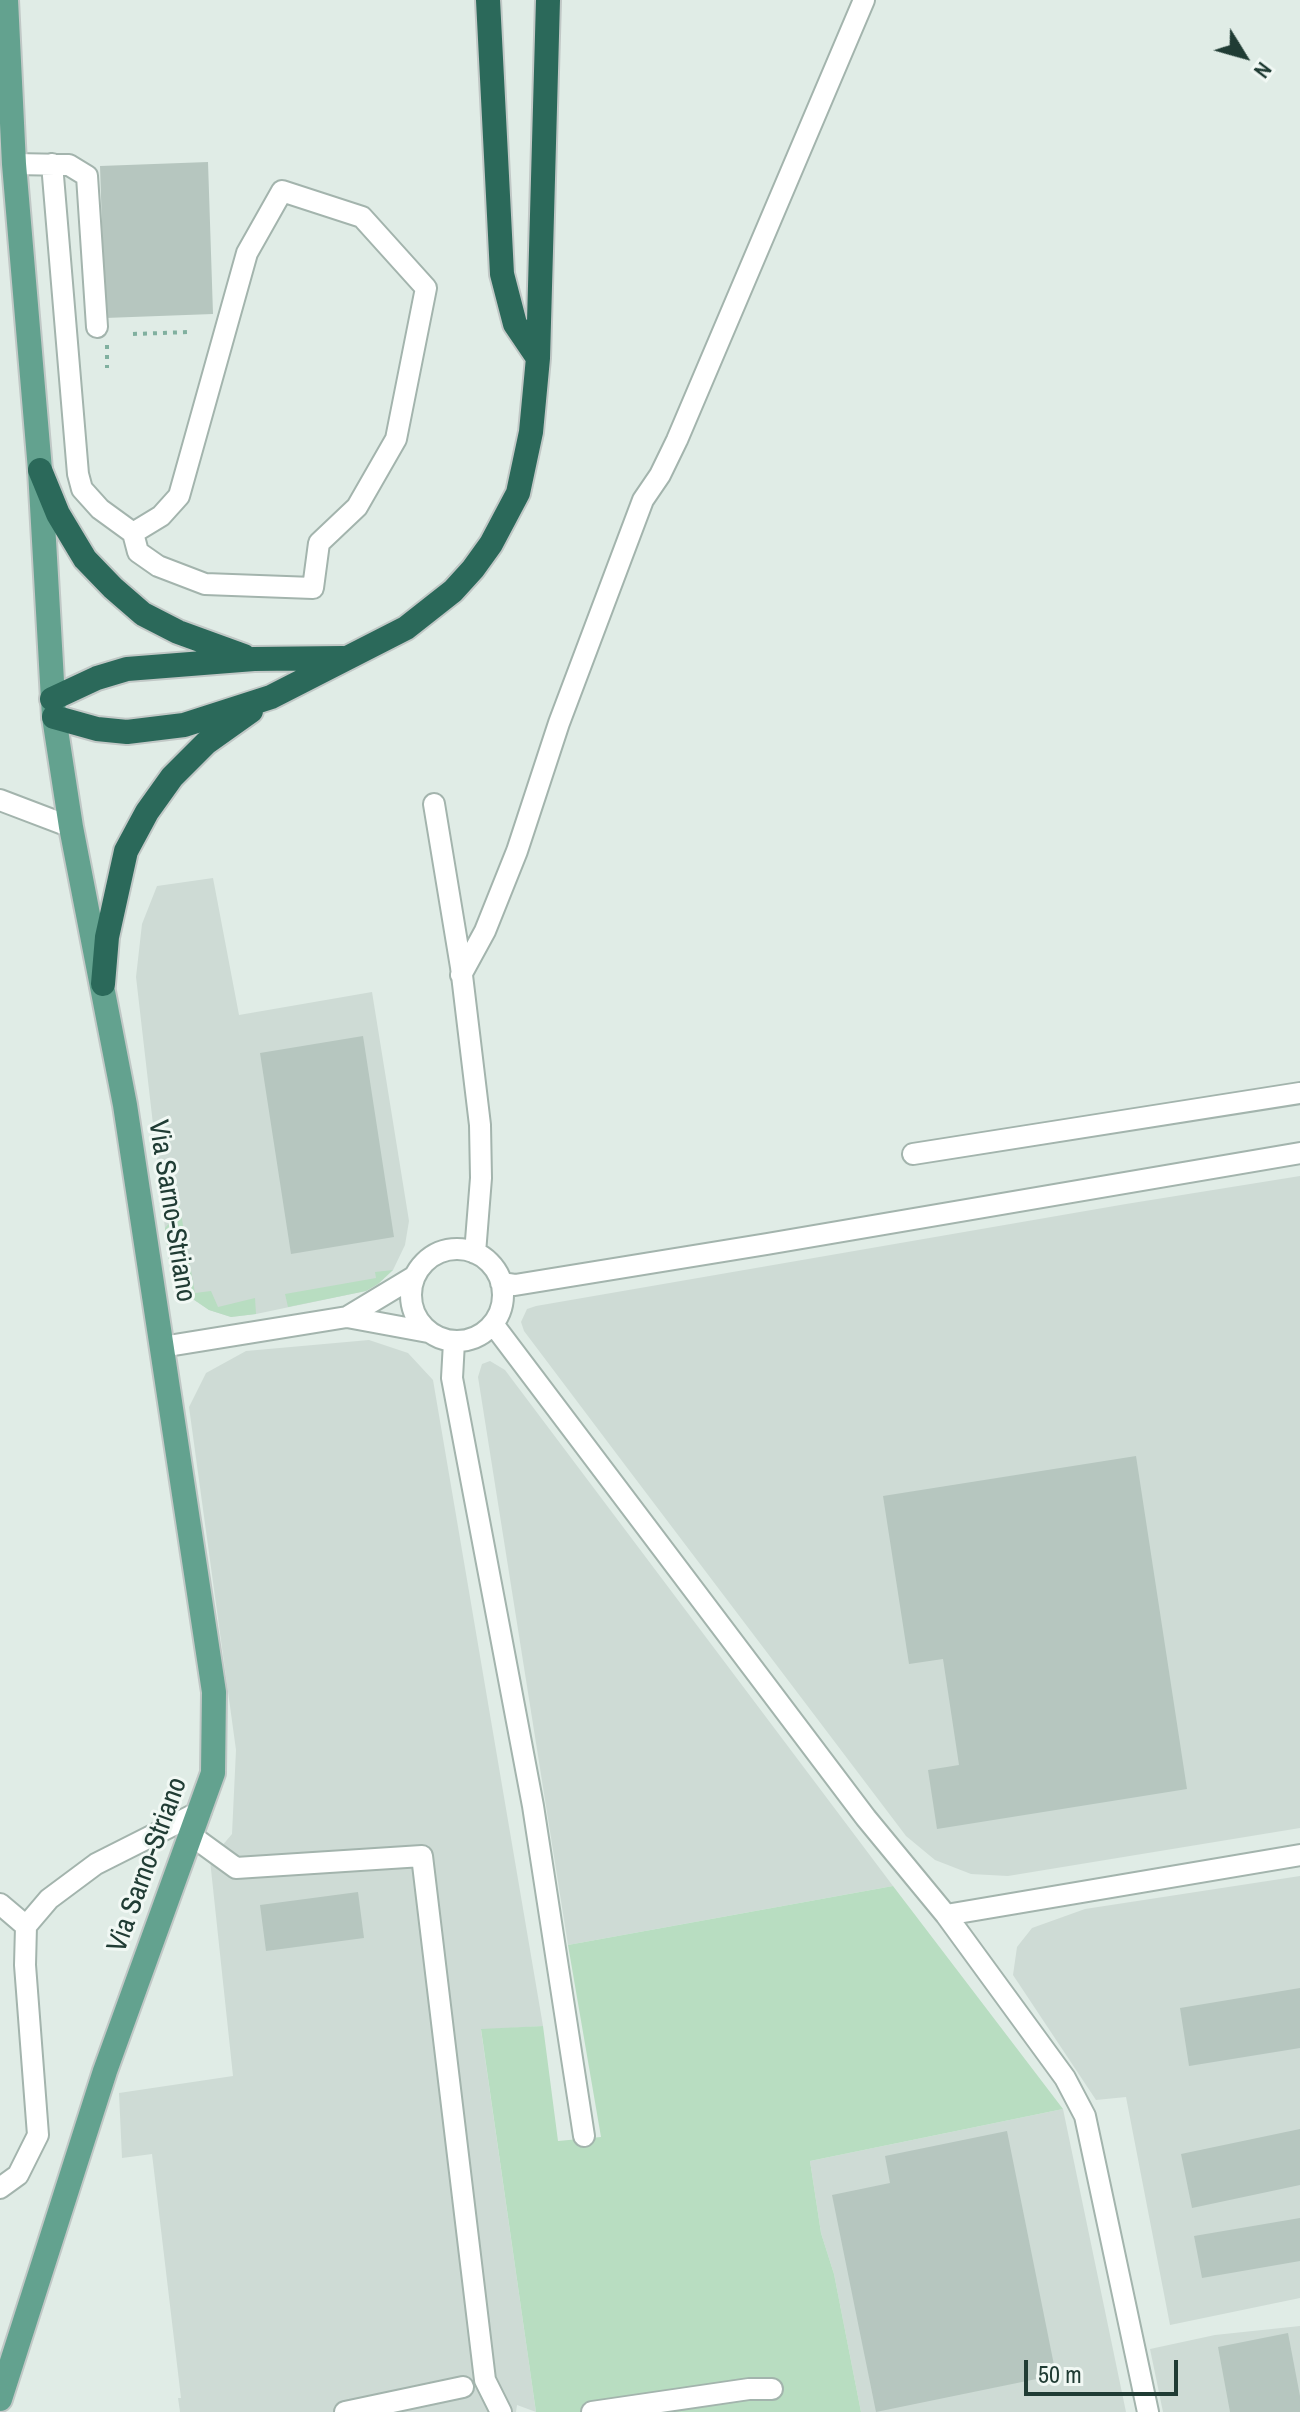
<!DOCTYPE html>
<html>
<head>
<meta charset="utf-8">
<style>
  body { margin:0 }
  #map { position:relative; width:1300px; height:2412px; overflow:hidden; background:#e0ece6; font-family:"Archivo Narrow",sans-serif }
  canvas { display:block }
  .north { position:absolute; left:1204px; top:16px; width:80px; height:80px; -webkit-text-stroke:6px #f1f8f4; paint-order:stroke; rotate:127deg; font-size:22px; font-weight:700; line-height:32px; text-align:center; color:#203c34 }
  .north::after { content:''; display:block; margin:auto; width:28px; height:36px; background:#203c34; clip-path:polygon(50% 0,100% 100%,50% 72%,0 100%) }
  .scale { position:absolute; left:1024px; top:2360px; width:154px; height:36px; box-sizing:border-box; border:4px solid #203c34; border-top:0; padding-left:10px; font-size:24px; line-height:28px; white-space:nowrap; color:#203c34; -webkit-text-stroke:6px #f1f8f4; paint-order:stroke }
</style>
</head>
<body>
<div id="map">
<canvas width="1300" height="2412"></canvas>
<div class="north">N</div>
<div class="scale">50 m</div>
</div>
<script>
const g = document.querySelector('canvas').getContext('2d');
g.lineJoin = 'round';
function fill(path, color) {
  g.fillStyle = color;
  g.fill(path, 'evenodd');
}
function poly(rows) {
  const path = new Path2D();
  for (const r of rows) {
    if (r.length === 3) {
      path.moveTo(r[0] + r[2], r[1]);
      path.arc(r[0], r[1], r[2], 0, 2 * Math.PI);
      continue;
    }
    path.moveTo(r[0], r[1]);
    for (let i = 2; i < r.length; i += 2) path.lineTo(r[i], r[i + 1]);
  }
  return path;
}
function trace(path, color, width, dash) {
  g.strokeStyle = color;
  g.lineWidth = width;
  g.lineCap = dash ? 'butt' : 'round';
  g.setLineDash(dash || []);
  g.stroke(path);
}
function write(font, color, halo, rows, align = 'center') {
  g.font = font + ' "Archivo Narrow",sans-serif';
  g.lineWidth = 6;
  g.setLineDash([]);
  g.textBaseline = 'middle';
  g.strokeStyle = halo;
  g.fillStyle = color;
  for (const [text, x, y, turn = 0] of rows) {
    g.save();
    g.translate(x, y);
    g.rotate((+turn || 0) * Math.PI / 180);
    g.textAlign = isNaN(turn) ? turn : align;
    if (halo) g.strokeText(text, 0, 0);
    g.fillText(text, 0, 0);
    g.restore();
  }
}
const built = poly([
  [213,878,239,1015,372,992,409,1221,405,1245,393,1270,378,1284,366,1291,256,1314,231,1317,209,1310,178,1289,169,1263,136,977,142,924,157,886],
  [1300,1176,1300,1828,1008,1876,971,1874,935,1860,906,1836,625,1465,524,1331,521,1322,527,1309,536,1306,1126,1204],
  [369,1340,408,1353,433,1380,543,2026,481,2030,536,2412,517,2405,516,2412,180,2412,178,2398,181,2398,152,2154,122,2158,119,2093,233,2076,210,1860,232,1834,236,1750,189,1407,206,1373,246,1351],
  [490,1361,505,1370,893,1886,568,1945,478,1377,482,1364],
  [1300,1876,1300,2298,1170,2325,1126,2097,1096,2100,1013,1975,1017,1947,1032,1928,1085,1909],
  [1063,2109,1126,2412,861,2412,834,2274,821,2233,810,2161],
  [1300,2326,1300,2412,1163,2412,1150,2349,1215,2335]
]);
const green = poly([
  [174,1174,195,1293,211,1291,218,1307,255,1298,256,1314,231,1317,209,1310,178,1289,169,1263,165,1228,172,1220],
  [393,1270,378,1284,366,1291,288,1307,285,1294,376,1278,375,1272],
  [893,1886,1063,2109,810,2161,821,2233,834,2274,861,2412,536,2412,481,2029,543,2026,558,2141,601,2137,568,1945]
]);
const building = poly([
  [208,162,213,314,105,318,100,166],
  [363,1036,394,1237,291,1254,260,1053],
  [1136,1456,1187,1789,937,1829,928,1770,959,1765,943,1659,909,1664,883,1496],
  [358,1892,364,1938,266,1951,260,1905],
  [1300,1988,1300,2048,1189,2066,1180,2008],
  [1300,2129,1300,2185,1192,2208,1181,2154],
  [1007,2131,1056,2375,876,2412,832,2195,890,2183,885,2156],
  [1300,2218,1300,2261,1202,2278,1194,2236],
  [1288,2333,1300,2396,1300,2412,1230,2412,1218,2347]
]);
const path = poly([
  [133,334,188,332],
  [107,345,107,368]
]);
const minor = poly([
  [14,164,69,165,87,176,97,327],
  [52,164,78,474,82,489,100,509,133,533,161,516,179,496,247,253,282,191,362,217,426,288,396,439,357,507,319,543,313,588,205,584,158,566,138,552,133,533],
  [0,800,71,827],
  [434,804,461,967,480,1125,481,1178,475,1253],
  [461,975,485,931,517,851,559,723,643,500,660,475,677,440,864,0],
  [913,1154,1300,1093],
  [457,1295,46],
  [501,1283,515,1285,767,1244,1300,1153],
  [347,1317,415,1276],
  [493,1324,866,1818,946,1915,1065,2078,1085,2116,1148,2412],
  [454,1342,452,1378,533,1806,584,2136],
  [162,1347,347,1317,428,1332],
  [192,1836,236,1868,422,1856,485,2380,501,2412],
  [0,1904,26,1926],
  [946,1915,1300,1855],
  [0,2188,18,2175,38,2135,25,1965,26,1926,49,1899,96,1864,201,1811],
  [345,2412,463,2387],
  [592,2412,749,2389,772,2389]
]);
const major = poly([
  [0,2399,105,2071,213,1773,214,1692,125,1105,71,827,54,717,40,470,14,164,6,0]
]);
const highway = poly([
  [488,0,502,274,515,324,538,358],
  [40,470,58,514,85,559,113,588,143,614,178,632,244,656],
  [52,699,97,678,127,669,254,659,343,658],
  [54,717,97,729,127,732,184,725,271,697,406,628,453,591,473,569,491,544,518,493,531,432,538,358,548,0],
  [103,984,107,937,126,851,147,812,172,777,206,743,251,711]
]);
const streetNames = [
  ["Via Sarno-Striano",171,1211,81],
  ["Via Sarno-Striano",148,1865,-70]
];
fill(built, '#cedbd5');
fill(green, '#b8ddc1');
fill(building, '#b6c6bf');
trace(minor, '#a3b4ad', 24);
trace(major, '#c1c8c6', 28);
trace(highway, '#c1c8c6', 28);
trace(path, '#80b09f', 4, [4, 6]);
trace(minor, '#fff', 20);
trace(major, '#63a28f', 24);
trace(highway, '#2b695a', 24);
write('28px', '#203c34', '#f1f8f4', streetNames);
</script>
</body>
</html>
